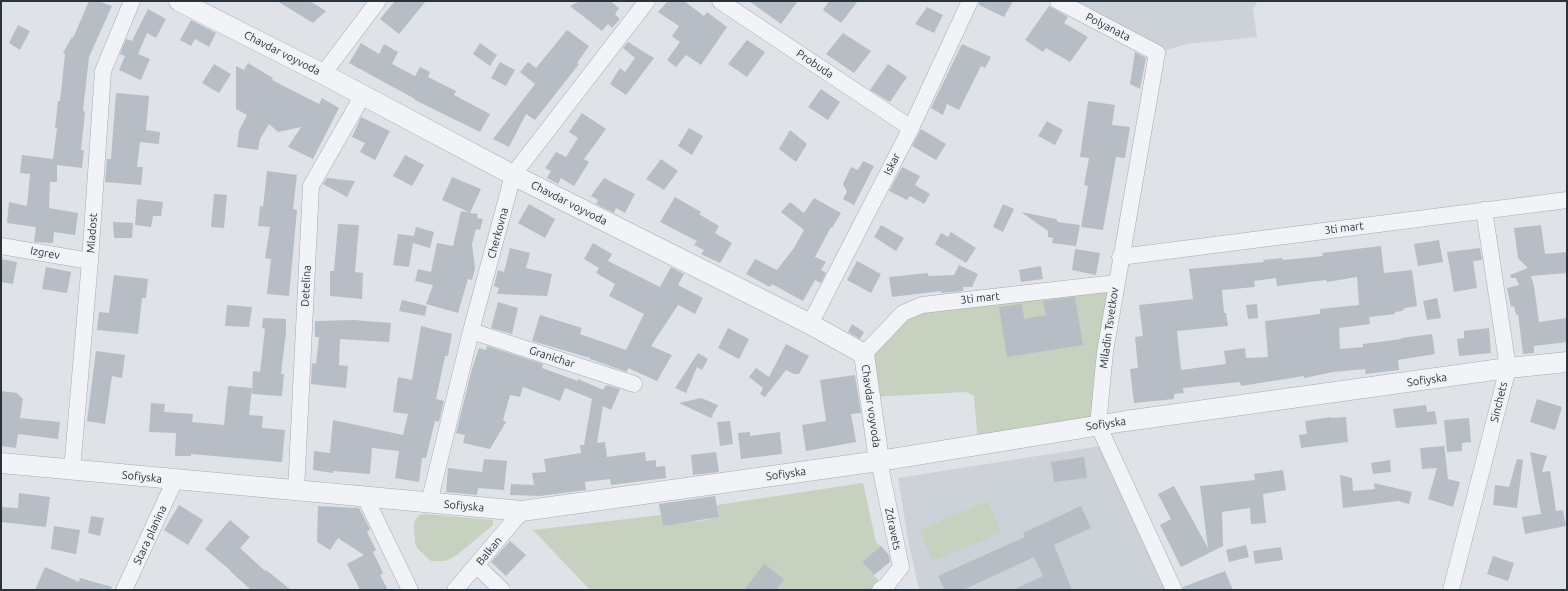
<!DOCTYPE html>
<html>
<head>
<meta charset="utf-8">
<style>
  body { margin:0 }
  #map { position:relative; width:1568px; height:591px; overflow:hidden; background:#dfe3e7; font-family:Ubuntu,sans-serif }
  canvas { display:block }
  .frame { position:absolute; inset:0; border:2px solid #29333d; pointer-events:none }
</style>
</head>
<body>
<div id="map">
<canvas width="1568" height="591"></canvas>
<div class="frame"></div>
</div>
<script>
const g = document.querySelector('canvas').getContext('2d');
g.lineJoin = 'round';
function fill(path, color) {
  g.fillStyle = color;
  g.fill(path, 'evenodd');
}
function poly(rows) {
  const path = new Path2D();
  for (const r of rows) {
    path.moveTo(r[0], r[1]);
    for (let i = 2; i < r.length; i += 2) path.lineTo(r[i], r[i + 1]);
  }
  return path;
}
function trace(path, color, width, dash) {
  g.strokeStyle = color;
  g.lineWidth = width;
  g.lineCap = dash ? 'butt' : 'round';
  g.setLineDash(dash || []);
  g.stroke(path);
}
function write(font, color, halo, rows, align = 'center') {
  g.font = font + ' Ubuntu,sans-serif';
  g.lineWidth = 3;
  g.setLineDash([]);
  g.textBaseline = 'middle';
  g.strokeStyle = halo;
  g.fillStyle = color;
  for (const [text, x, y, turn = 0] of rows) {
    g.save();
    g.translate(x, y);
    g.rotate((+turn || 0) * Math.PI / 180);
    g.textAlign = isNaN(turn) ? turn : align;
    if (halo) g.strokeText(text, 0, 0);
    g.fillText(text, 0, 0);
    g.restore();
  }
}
const built = poly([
  [1058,1,1258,1,1253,9,1257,37,1187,44,1157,53],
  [1107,445,1174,590,919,590,908,540,898,478]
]);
const green = poly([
  [1116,283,1098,425,978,444,974,396,966,392,870,397,864,354,903,313],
  [863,483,876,542,881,546,862,562,884,587,880,590,590,590,533,530,661,515,663,526,684,522,693,511,695,522,719,517,717,505],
  [988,501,1001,533,933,561,919,530],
  [425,514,493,520,493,525,457,555,445,561,431,561,418,549,415,543,414,525,415,520,419,515]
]);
const building = poly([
  [89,1,98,1,112,6,89,57,83,111,85,112,81,150,84,150,82,168,57,165,57,182,50,182,49,208,78,213,75,235,54,232,53,243,34,242,36,227,7,223,9,202,27,206,30,174,20,173,22,155,53,159,57,128,55,128,58,101,60,101,65,54,63,53,72,37,73,38],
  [277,1,310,1,326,11,313,23],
  [395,1,426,1,399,34,380,19],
  [580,1,610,1,619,8,615,14,620,19,612,28,608,24,602,31,570,6],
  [668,1,684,1,704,16,707,12,727,27,701,65,686,55,676,67,667,60,680,42,672,36,679,26,658,12],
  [749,1,798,1,781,24],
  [829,1,858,1,841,23,823,10],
  [979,1,1013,1,1004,17,979,5],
  [1049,6,1068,17,1064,23,1088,37,1070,62,1046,48,1043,52,1025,40],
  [927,7,943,15,934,33,915,24],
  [148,9,166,19,156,38,147,33,138,54,150,59,141,80,119,70,125,56,120,54,126,39,132,41],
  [191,20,216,33,209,47,195,39,191,46,180,40],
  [18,25,30,31,20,50,9,43],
  [567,30,589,46,577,63,579,64,535,120,526,114,509,147,493,139,535,84,520,72,528,62,536,68],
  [843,33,871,51,854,73,826,54],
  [747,40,765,52,747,77,728,64],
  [628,42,654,58,626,95,610,84,620,68,625,72,635,58,623,48],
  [361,43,379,54,384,44,398,52,392,64,415,76,420,67,430,72,428,77,456,91,454,95,490,114,480,132,415,100,415,99,349,63],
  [480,43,497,55,490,66,473,54],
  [962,44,991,57,985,68,981,66,959,110,947,104,943,115,931,108],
  [1135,52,1146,58,1140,89,1130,84],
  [500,62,515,70,506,86,491,78],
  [248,63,273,78,272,80,319,104,322,98,339,108,313,159,288,147,301,127,278,132,269,124,260,139,258,150,237,147,239,131,247,115,236,109,236,66,244,70],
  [214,64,231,74,219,93,202,83],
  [888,64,907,77,890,102,870,90],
  [821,89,840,102,828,120,808,107],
  [116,93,149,96,146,130,160,132,159,144,140,142,137,167,143,167,141,185,105,182,107,159,111,159],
  [1088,101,1115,105,1112,125,1130,127,1125,158,1116,157,1103,230,1081,227,1088,186,1084,185,1089,158,1080,157],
  [582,113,606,129,584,159,589,162,574,186,561,178,558,184,547,178,551,171,545,168,556,152,566,157,578,138,569,132],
  [361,117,390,131,375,160,360,152,365,143,352,137],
  [1047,121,1063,130,1055,145,1038,136],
  [689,128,703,136,692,155,678,146],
  [921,129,946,144,936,160,912,146],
  [790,130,807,144,796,162,779,149],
  [405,155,424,165,412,186,393,176],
  [661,159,678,171,664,190,646,179],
  [863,161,874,166,854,205,843,199,847,192,843,184,851,167,858,170],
  [902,167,920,176,915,185,930,194,924,204,910,196,907,200,889,191],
  [267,171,297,175,293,209,297,210,289,296,267,294,271,259,265,258,270,227,258,226,260,206,263,207],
  [452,177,481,189,470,213,478,214,477,218,483,219,480,230,476,229,472,244,475,268,472,280,468,279,458,313,426,304,433,285,415,281,418,269,431,272,437,243,453,246,461,211,469,212,442,200],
  [327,178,355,181,347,197,323,184],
  [604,178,635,194,625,213,616,208,614,213,596,204,598,200,591,196],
  [214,194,227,195,224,228,211,227],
  [675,197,701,212,699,214,719,226,715,233,732,243,720,263,701,254,704,250,694,245,697,241,660,222],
  [814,198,841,213,832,228,831,227,815,257,826,262,821,270,826,273,821,283,815,280,803,301,772,284,770,287,746,274,755,259,777,270,794,248,804,230,781,212,790,202,804,213],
  [137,199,163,202,161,216,153,216,151,227,135,225],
  [529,204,555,219,545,238,518,223],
  [1003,204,1014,209,1003,232,993,227],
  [1021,212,1056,219,1058,222,1080,225,1076,246,1052,243,1053,238,1048,237,1048,231],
  [113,222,133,223,132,238,114,238],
  [338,224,359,225,355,272,363,273,362,299,330,296,330,271,334,271],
  [881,225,904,238,896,251,874,237],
  [1541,225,1545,254,1567,252,1567,273,1531,276,1534,286,1539,322,1567,318,1567,342,1534,346,1534,353,1523,354,1518,314,1516,315,1514,306,1511,307,1507,288,1519,285,1516,278,1511,278,1510,275,1528,268,1518,258,1514,228],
  [416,227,434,232,430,248,413,243,409,267,393,265,398,234,414,236,413,239],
  [951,232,976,248,966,263,935,244,941,233,948,237],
  [1439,240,1443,262,1418,266,1414,244],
  [593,243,612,254,608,261,660,287,671,267,684,274,678,285,703,298,695,314,678,305,651,346,672,355,657,381,628,368,627,372,590,359,590,358,532,341,540,315,582,328,580,334,626,350,644,314,609,296,615,284,596,273,599,268,584,259],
  [1381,246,1384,273,1412,270,1417,306,1405,308,1402,311,1395,312,1395,314,1369,317,1370,324,1339,328,1340,349,1363,347,1363,344,1401,339,1401,338,1432,334,1435,354,1398,360,1399,370,1366,374,1365,369,1333,372,1304,378,1304,376,1241,386,1240,382,1183,388,1184,393,1174,394,1174,399,1134,403,1130,369,1138,368,1135,337,1143,336,1139,305,1193,299,1189,269,1264,262,1263,260,1282,258,1283,260,1323,256,1322,253],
  [1357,277,1359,305,1320,309,1320,314,1265,321,1268,357,1246,358,1245,348,1224,351,1226,364,1181,370,1177,331,1228,326,1226,313,1224,313,1222,290,1255,287,1254,281,1276,278,1277,286,1326,280,1327,282],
  [510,248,530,253,526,268,552,274,547,296,497,294,499,288,494,286,498,270,504,272],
  [1480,248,1482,260,1473,261,1477,288,1454,292,1447,252],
  [1075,249,1100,253,1096,275,1072,270],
  [1,259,17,262,13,284,1,282],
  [857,261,881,274,871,293,847,280],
  [959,265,978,274,972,287,963,287,963,291,941,293,941,291,892,297,889,277,928,273,928,276,954,275],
  [1041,266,1043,279,1021,282,1019,270],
  [46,267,71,272,67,293,42,289],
  [114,275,148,279,146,298,142,298,138,334,97,330,99,312,109,313],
  [1075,297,1083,345,1007,357,999,307,1022,304,1024,319,1046,315,1043,301],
  [1437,298,1441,318,1427,320,1423,301],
  [402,300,427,306,425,316,399,311],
  [498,302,518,308,512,334,491,328],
  [1257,304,1258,318,1248,319,1246,305],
  [227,305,252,307,249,327,225,326],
  [263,318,286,319,286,332,281,374,284,374,282,396,252,394,253,371,260,372,265,329,262,328],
  [354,320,391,323,389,342,340,339,339,365,348,366,346,388,311,384,312,363,316,364,319,337,315,337,315,321],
  [852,324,864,332,860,339,848,332],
  [421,326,452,334,448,356,445,356,436,399,444,401,439,422,435,421,426,458,422,458,419,482,395,478,399,451,372,448,370,474,333,471,333,473,313,470,314,451,330,453,333,420,403,435,408,414,393,412,398,377,412,380],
  [728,328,749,339,739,359,718,348],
  [1489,328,1491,353,1459,356,1457,339,1464,338,1464,331],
  [786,344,809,356,799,374,794,374,786,370,765,397,760,394,763,388,749,377,756,368,769,377],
  [487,346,543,364,542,368,578,381,578,379,601,389,604,389,606,385,620,389,611,410,603,406,597,443,605,442,607,457,645,452,646,461,656,460,656,467,665,466,666,478,611,485,610,479,585,482,586,490,540,496,510,495,511,484,534,485,532,473,546,472,544,459,581,453,580,445,584,445,592,399,565,388,560,401,523,387,520,397,510,395,503,420,506,422,490,449,463,443,465,435,456,433,472,369,479,348,486,350],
  [96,351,125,355,122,378,112,376,105,424,87,421],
  [698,353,708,359,702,370,697,367,686,393,675,388],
  [855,375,861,413,851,414,856,442,806,451,802,425,826,421,820,380],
  [228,386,252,388,249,415,263,416,262,428,285,430,282,462,191,454,191,456,175,456,176,433,149,432,151,403,165,404,164,412,193,414,192,422,224,425],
  [1,391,17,393,23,399,20,418,60,422,58,439,18,434,16,448,1,446],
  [701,398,718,405,711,418,679,403],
  [1537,399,1562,407,1555,430,1530,422],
  [1426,405,1427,412,1435,411,1437,424,1396,428,1393,409],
  [1331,417,1331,418,1346,417,1348,442,1301,448,1299,435,1307,434,1305,421],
  [1469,418,1471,442,1462,443,1462,451,1447,452,1444,420],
  [730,421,733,444,720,446,717,422],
  [750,432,750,436,780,432,782,454,741,459,738,433],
  [1444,444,1448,479,1460,482,1453,507,1428,499,1437,468,1422,469,1420,448,1444,446],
  [716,452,719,472,693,475,691,455],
  [1530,452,1547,456,1542,472,1550,471,1556,511,1563,510,1566,526,1525,534,1522,517,1541,514],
  [1084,457,1087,478,1054,482,1051,462],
  [484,459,507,461,504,490,478,488,477,495,446,492,448,468,482,472],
  [1517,459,1523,460,1517,508,1493,505,1495,485,1509,487],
  [1390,460,1391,472,1373,474,1371,463],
  [1283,470,1286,490,1263,494,1266,523,1251,524,1250,508,1222,512,1223,546,1181,567,1160,525,1171,519,1158,494,1174,486,1208,548,1200,486,1255,480,1254,474],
  [1340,475,1352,478,1353,491,1375,489,1374,483,1412,492,1409,504,1398,501,1343,508],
  [19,493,50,497,46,527,1,522,1,507,18,508],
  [715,496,719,517,663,526,659,504],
  [179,505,203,520,188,545,164,530],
  [318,506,359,508,370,529,367,532,376,550,373,552,383,573,380,575,388,590,360,590,347,564,364,555,338,538,330,550,317,542],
  [1081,506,1091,528,1054,545,1072,590,1013,590,1043,576,1034,557,963,590,945,590,938,576,1025,537,1023,533],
  [91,516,104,518,100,536,88,533],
  [230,520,250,537,240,548,265,571,266,570,291,590,251,590,230,571,231,571,205,549],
  [54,526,80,530,76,554,51,549],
  [510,541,526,555,506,576,491,562],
  [1246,545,1249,557,1229,562,1226,550],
  [881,546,889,555,890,562,874,575,862,562],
  [1281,547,1283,560,1255,564,1253,551],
  [1493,556,1514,563,1508,581,1487,574],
  [764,564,784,579,776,590,744,590],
  [45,567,79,582,80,578,112,587,111,590,35,590],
  [1225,571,1233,590,1183,590,1183,587]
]);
const minor = poly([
  [720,1,911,128],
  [1058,1,1157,53,1105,352,1098,425,1174,590],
  [323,74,378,1],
  [1,246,90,261],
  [1120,257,1567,200],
  [810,324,911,128,970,1],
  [471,331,634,384],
  [864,354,903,313,922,305,1116,283],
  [879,461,901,567,886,586,880,590],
  [72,470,90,261,103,71,132,1],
  [296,491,311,186,363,95],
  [365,497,410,590],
  [429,503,471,331,513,175,647,1],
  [477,566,502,590],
  [124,590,175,480],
  [455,590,522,511],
  [1451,590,1508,368,1484,210]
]);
const tertiary = poly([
  [179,1,323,74,513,175,810,324,864,354,879,461],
  [1,463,522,511,879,461,1126,421,1508,368,1567,362]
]);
const streetNames = [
  ["Polyanata",1108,27,27],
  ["Chavdar voyvoda",282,53,27],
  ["Probuda",815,64,34],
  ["Iskar",892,164,-63],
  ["Chavdar voyvoda",569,203,27],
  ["3ti mart",1344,228,-7],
  ["Mladost",92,233,-86],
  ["Cherkovna",498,233,-75],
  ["Izgrev",45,253,10],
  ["Detelina",306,286,-87],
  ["3ti mart",980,298,-6],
  ["Miladin Tsvetkov",1109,328,-82],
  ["Granichar",552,357,18],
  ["Sofiyska",1427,380,-8],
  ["Sinchets",1499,402,-76],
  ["Chavdar voyvoda",871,406,82],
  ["Sofiyska",1106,424,-8],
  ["Sofiyska",786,474,-8],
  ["Sofiyska",142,477,6],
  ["Sofiyska",464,506,5],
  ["Zdravets",893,529,78],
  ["Stara planina",150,535,-65],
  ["Balkan",489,551,-50]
];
fill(built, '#cdd2d9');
fill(green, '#c6d1c0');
fill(building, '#b6bdc4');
trace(minor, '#a5abb1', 17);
trace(tertiary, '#a5abb1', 21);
trace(minor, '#f1f3f6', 16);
trace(tertiary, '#f1f3f6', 20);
write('11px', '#29333d', '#eef2f5', streetNames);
</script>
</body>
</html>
